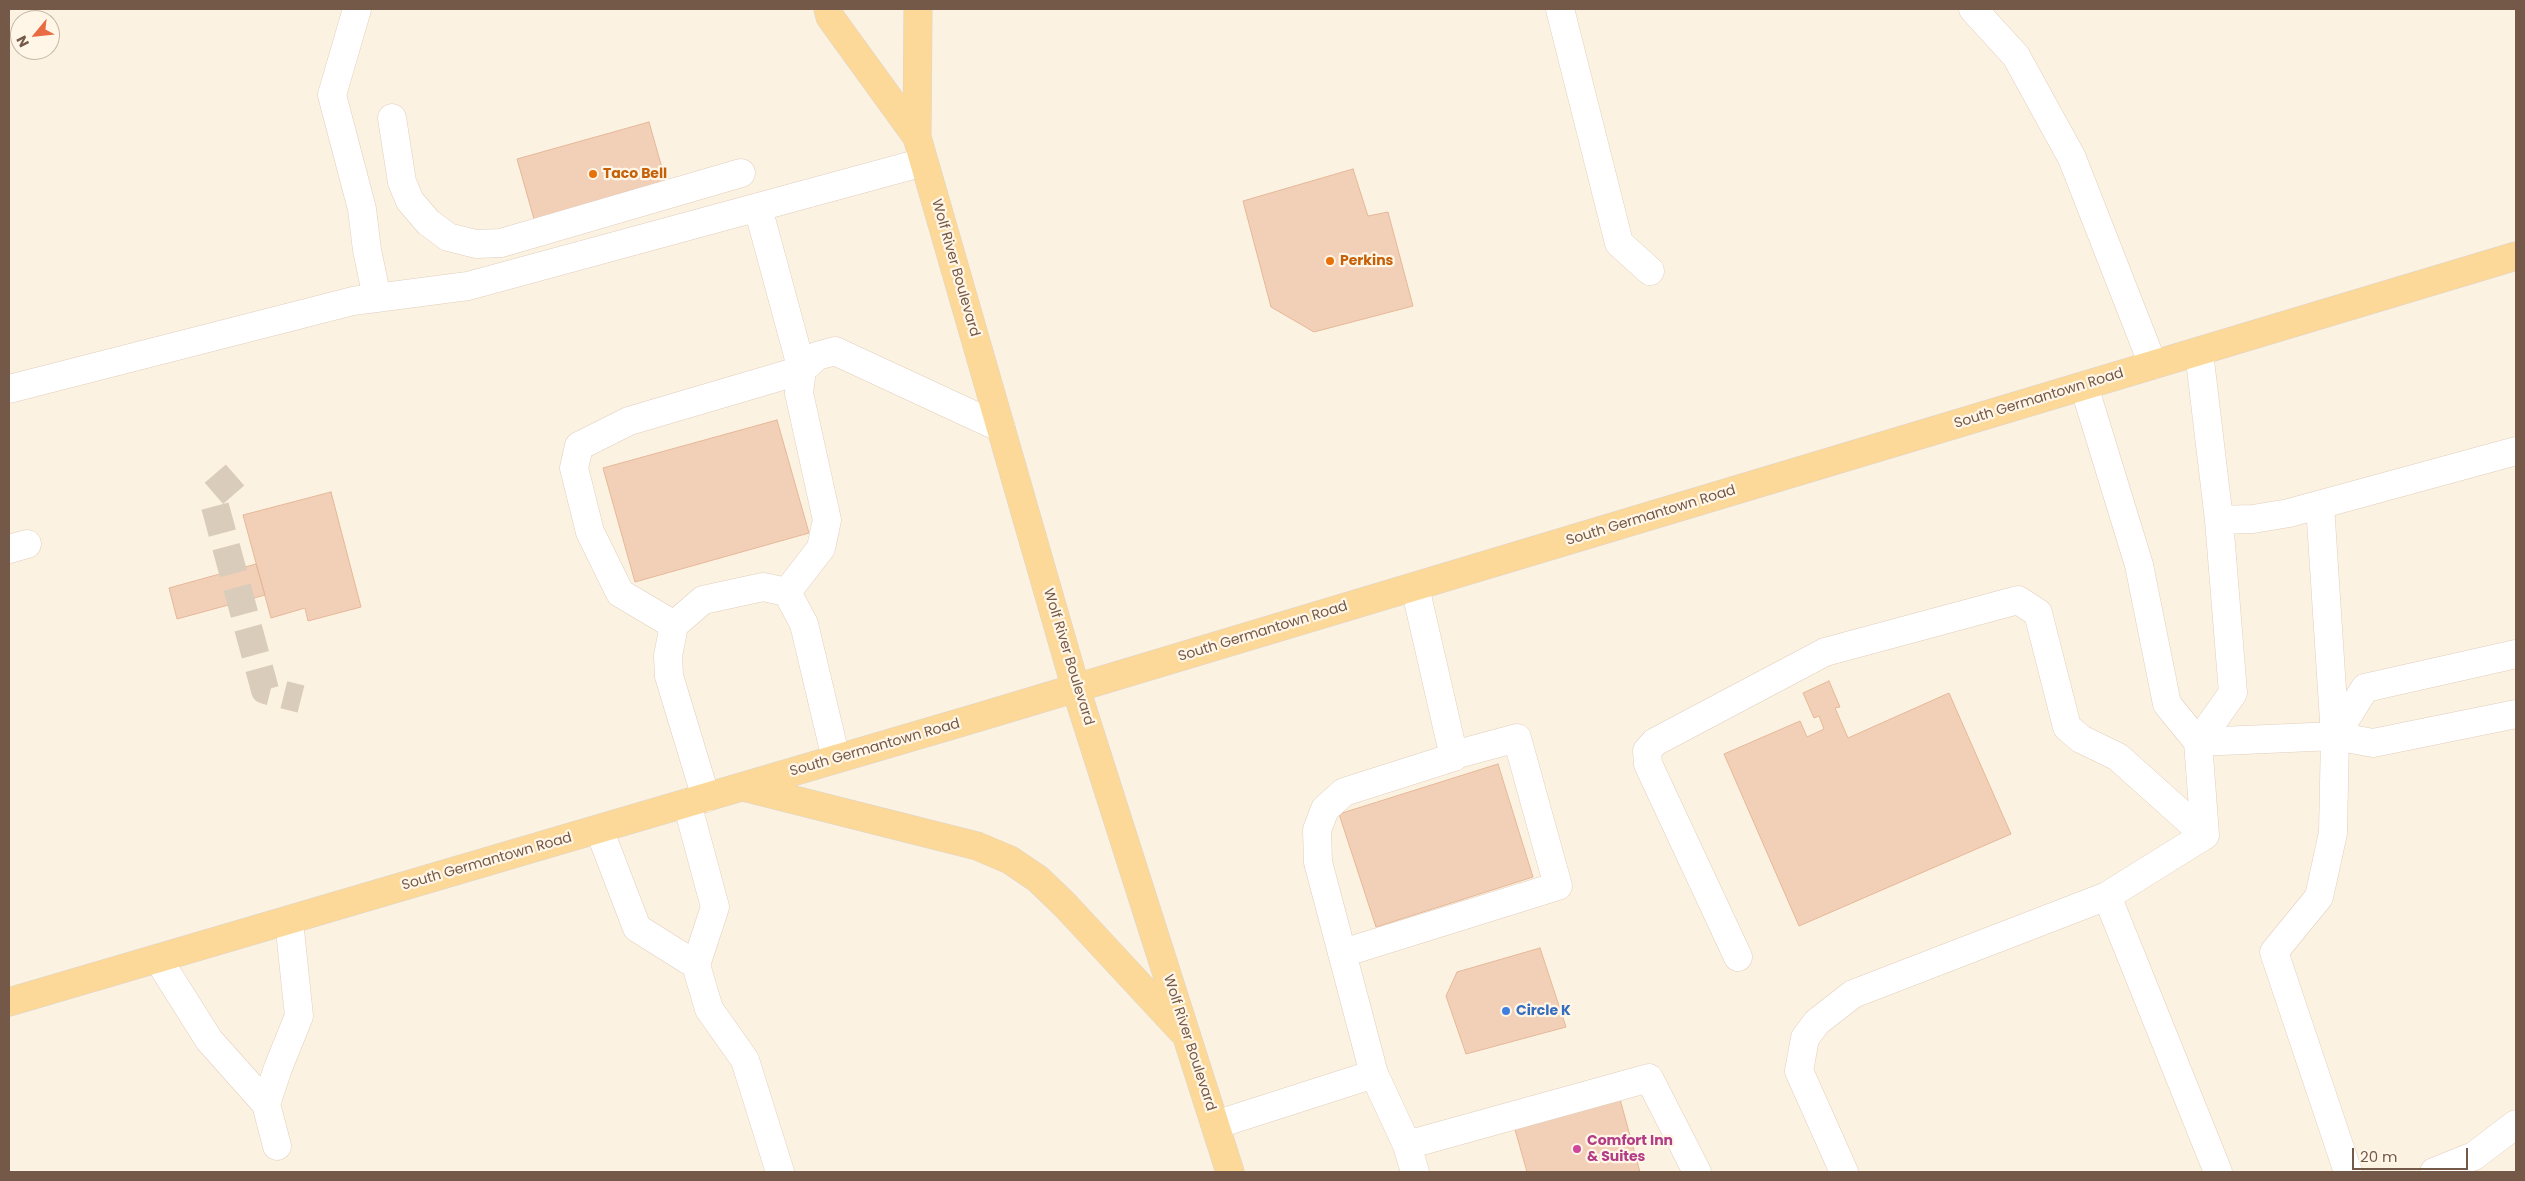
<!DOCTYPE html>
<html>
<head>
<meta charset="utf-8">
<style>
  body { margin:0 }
  #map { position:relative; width:2525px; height:1181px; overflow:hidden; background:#fcf2e1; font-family:Poppins,sans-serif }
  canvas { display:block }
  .frame { position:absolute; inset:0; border:10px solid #745848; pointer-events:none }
  .north { position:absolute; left:10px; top:10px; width:50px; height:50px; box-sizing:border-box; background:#fff6e7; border:1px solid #c7b7a7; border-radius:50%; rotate:242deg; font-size:14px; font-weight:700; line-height:20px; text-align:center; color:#745848 }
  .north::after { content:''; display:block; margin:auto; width:18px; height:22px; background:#e96b43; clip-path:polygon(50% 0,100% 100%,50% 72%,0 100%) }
  .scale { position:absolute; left:2352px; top:1148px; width:116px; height:22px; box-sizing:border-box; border:2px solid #745848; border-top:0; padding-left:6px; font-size:15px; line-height:18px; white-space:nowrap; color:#745848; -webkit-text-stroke:4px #fff6e7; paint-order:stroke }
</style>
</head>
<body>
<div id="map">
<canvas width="2525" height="1181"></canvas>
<div class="frame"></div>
<div class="north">N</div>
<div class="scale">20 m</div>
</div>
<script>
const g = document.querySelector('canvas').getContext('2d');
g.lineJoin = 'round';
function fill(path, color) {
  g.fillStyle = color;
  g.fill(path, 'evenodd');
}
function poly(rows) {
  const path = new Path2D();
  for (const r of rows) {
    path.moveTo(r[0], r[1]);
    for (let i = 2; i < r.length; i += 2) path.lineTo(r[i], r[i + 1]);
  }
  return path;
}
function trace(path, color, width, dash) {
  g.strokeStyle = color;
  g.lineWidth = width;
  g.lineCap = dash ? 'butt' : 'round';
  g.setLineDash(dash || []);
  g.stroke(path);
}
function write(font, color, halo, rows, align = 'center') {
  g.font = font + ' Poppins,sans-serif';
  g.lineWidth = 4.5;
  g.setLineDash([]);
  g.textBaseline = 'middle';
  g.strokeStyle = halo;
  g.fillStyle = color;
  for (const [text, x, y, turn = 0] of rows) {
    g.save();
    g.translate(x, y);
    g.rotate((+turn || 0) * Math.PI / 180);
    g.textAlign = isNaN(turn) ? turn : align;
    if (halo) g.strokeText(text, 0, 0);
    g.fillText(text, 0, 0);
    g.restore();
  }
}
const building = poly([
  [649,122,666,182,534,219,517,159,649,122],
  [1353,169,1368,216,1388,212,1413,306,1314,332,1271,307,1243,201,1353,169],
  [777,420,809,533,635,582,603,468,777,420],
  [331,492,361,607,308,621,305,608,271,618,243,515,331,492],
  [256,564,265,595,177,619,169,588,256,564],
  [1829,681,1840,707,1835,708,1848,738,1949,693,2011,834,1799,926,1724,754,1800,721,1807,737,1824,729,1819,716,1814,718,1803,693,1829,681],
  [1498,764,1533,877,1376,927,1339,814,1498,764],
  [1540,948,1566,1027,1466,1054,1446,996,1457,972,1540,948],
  [1618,1092,1640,1172,1527,1172,1514,1126,1618,1092]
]);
const minorTunnel = poly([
  [235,475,212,495,265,690,301,699]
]);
const minor = poly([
  [357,9,332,95,362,209,367,250,377,298],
  [1560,9,1619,243,1650,271],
  [1973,9,2016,56,2072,158,2153,365],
  [392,118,402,182,410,201,428,222,448,237,476,244,501,243,741,173],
  [758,208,802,370,799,393,827,520,821,548,787,592],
  [2084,386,2139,565,2167,704,2198,742,2233,693,2219,520,2199,352],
  [9,389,353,301,468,286,924,162],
  [2320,505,2335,736,2333,833,2319,897,2274,952,2348,1172],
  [2219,520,2253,519,2289,513,2516,451],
  [9,549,27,544],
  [674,625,620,593,590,532,574,468,579,446,629,421,802,370,817,356,835,351,1001,428],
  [2335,736,2365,688,2516,654],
  [706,798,669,676,668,656,674,625,703,600,763,587,787,592,804,624,836,759],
  [687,803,715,907,696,965,709,1009,745,1060,780,1172],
  [599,829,637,928,696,965],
  [2205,835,2198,742,2335,736,2373,743,2516,714],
  [2107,896,2218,1172],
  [1343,953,1558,886,1517,738,1454,755],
  [1738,957,1648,764,1647,751,1655,742,1825,652,2018,600,2038,613,2067,727,2081,739,2118,757,2205,835],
  [158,959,209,1040,266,1104,278,1068,299,1016,289,921],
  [1374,1074,1407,1145],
  [266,1104,277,1146],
  [1215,1125,1374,1074,1318,862,1317,830,1325,809,1344,792,1454,757,1415,587],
  [1415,1172,1407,1145,1649,1078,1697,1172],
  [1844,1172,1799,1071,1805,1038,1817,1022,1853,994,2107,896,2205,835],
  [2434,1172,2474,1156,2516,1124]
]);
const major = poly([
  [828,9,830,17,917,137],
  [918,9,917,137,1076,689,1230,1172],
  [743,787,977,846,1010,860,1038,879,1065,905,1181,1030],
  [9,1002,976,718,2516,256]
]);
const markers = [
  [593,174,5,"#e8710a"],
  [1330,261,5,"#e8710a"],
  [1506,1011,5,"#3f7fe0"],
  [1577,1149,5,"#d1479c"]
];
const foodNames = [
  ["Taco Bell",603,174],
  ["Perkins",1340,261]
];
const streetNames = [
  ["Wolf River Boulevard",955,268,74],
  ["South Germantown Road",2039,399,-17],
  ["South Germantown Road",1651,516,-17],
  ["South Germantown Road",1263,632,-17],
  ["Wolf River Boulevard",1068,657,73],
  ["South Germantown Road",875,748,-16],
  ["South Germantown Road",487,862,-16],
  ["Wolf River Boulevard",1189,1043,72]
];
const shopNames = [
  ["Circle K",1516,1011]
];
const hotelNames = [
  ["Comfort Inn",1587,1141],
  ["& Suites",1587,1157]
];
fill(building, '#f2d0b8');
trace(building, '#e5b798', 1);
trace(minorTunnel, '#daccbb', 28, [28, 14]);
trace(minor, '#e1cebd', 29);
trace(major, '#dbd4cf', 29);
trace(minor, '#fff', 28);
trace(major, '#fcd998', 28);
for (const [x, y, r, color] of markers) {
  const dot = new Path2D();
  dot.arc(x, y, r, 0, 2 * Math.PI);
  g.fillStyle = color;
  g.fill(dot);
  trace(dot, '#fff6e7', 2);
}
write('bold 14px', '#c56008', '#fff6e7', foodNames, 'left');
write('14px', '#745848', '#fff6e7', streetNames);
write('bold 14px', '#366cbe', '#fff6e7', shopNames, 'left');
write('bold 14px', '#b23c85', '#fff6e7', hotelNames, 'left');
</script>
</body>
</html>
